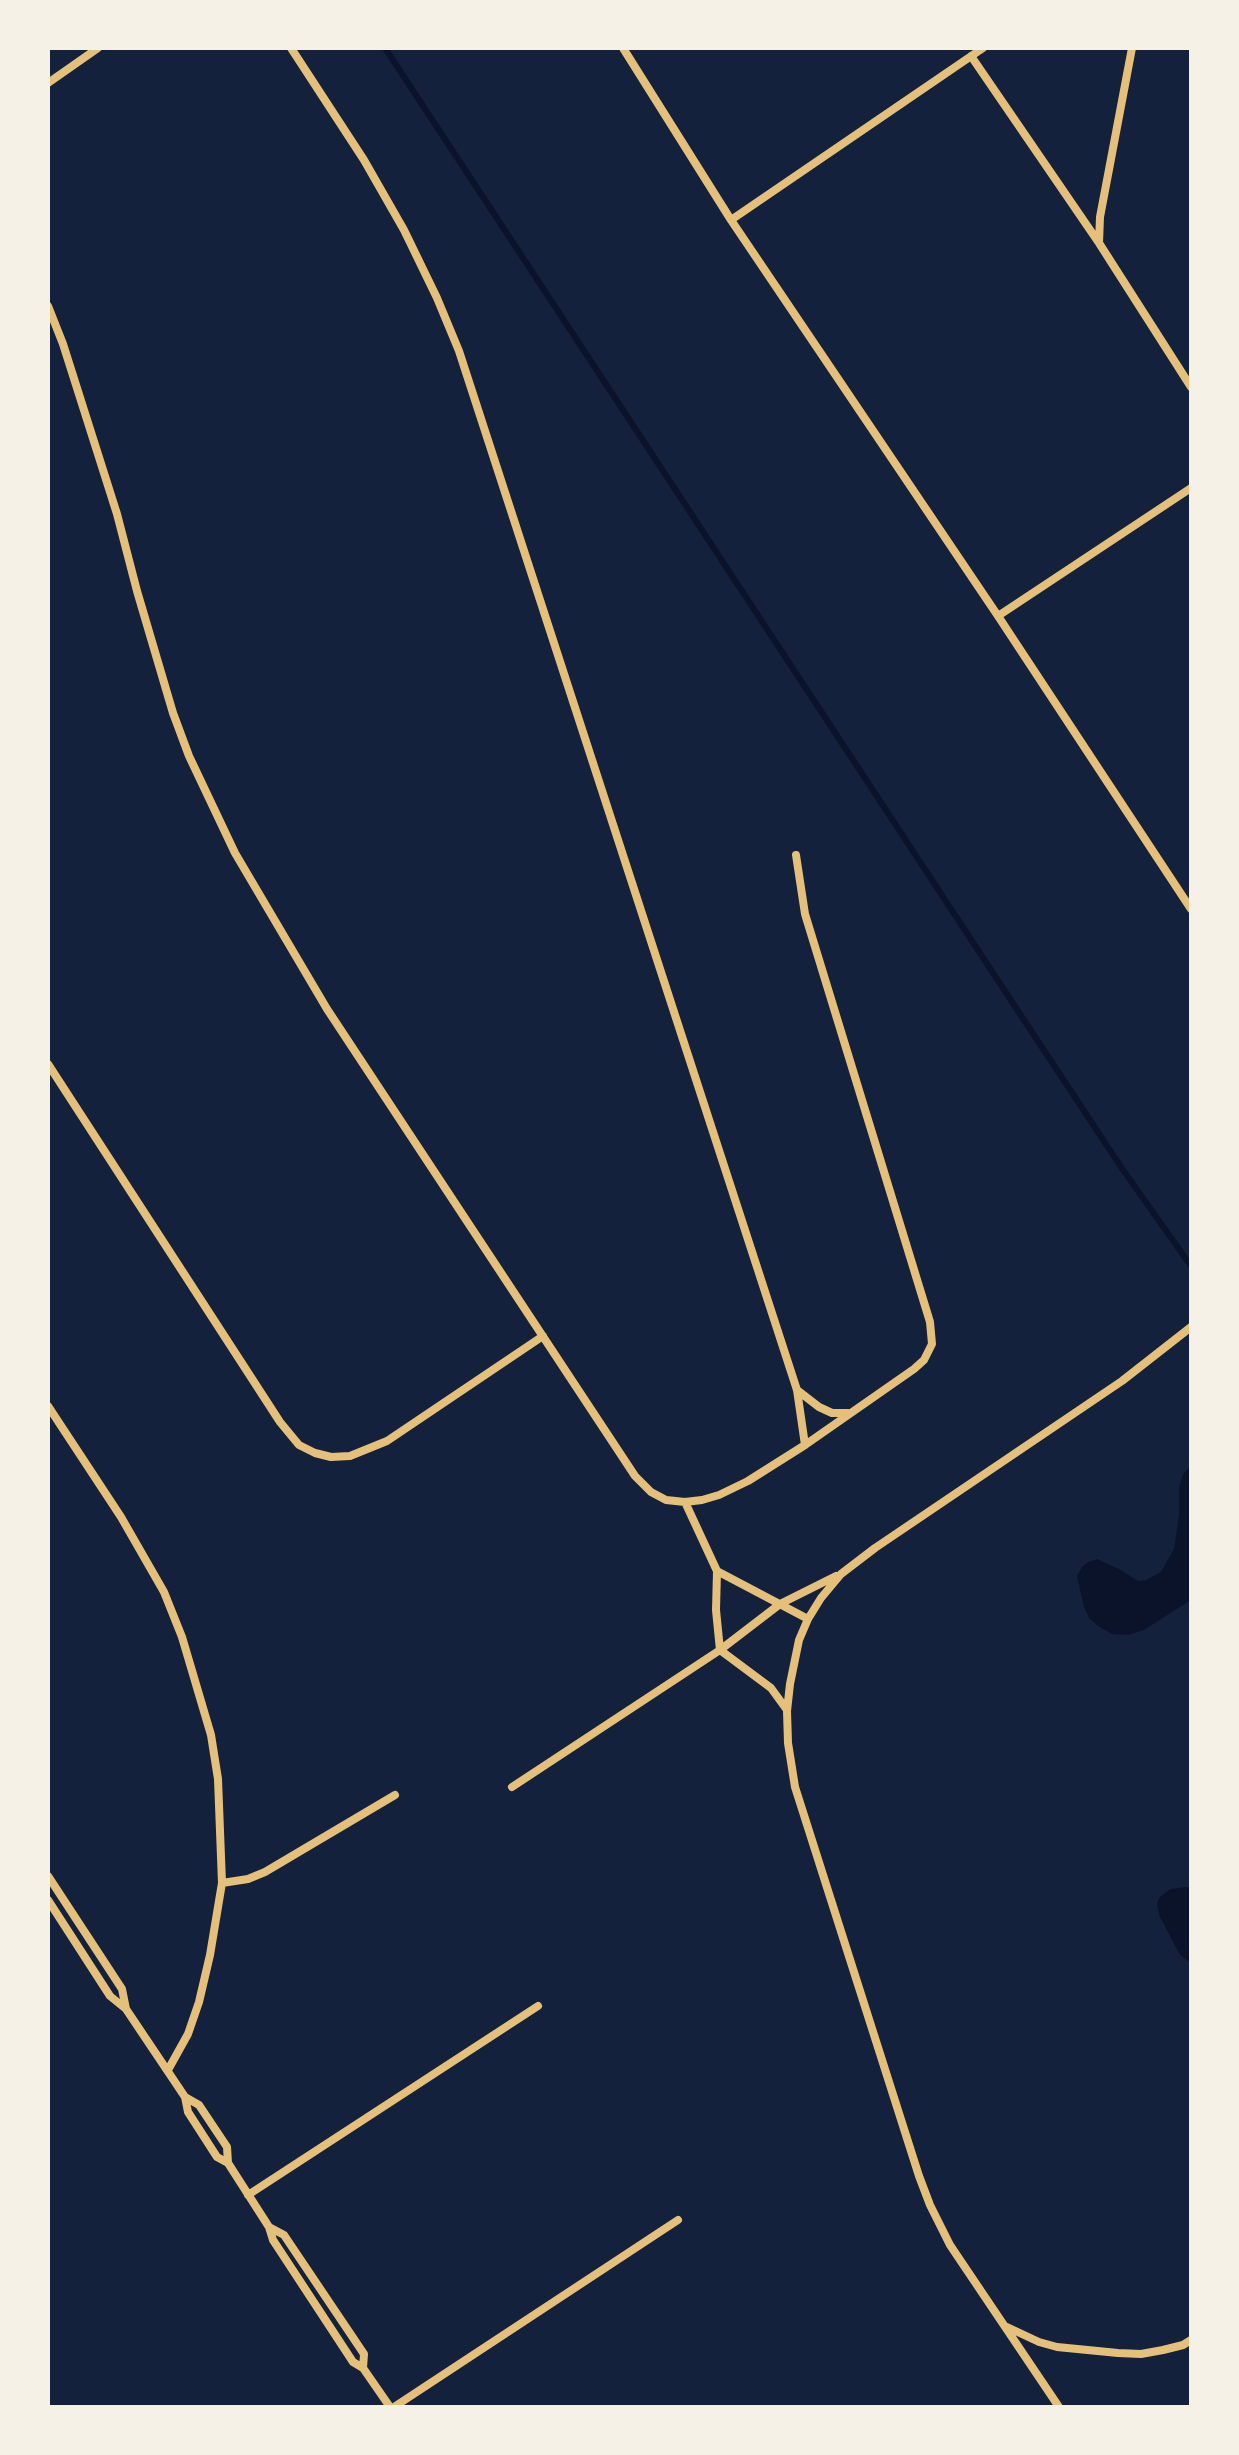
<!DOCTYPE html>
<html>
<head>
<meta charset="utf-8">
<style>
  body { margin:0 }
  #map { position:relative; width:1239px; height:2455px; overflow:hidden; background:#14213d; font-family:Poppins,sans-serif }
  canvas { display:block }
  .frame { position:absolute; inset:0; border:50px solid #f6f1e7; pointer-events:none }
</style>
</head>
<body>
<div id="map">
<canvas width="1239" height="2455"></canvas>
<div class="frame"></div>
</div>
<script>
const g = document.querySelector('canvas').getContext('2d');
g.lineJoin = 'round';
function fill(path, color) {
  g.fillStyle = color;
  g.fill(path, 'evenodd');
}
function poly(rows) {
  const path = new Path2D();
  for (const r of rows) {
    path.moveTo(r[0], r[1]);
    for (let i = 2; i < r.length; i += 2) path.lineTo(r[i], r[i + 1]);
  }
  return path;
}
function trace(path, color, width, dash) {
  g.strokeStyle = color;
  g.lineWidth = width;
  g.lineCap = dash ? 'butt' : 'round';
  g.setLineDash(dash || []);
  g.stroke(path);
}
const water = poly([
  [1191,1466,1191,1600,1144,1630,1128,1635,1112,1634,1098,1626,1089,1618,1084,1607,1077,1576,1082,1567,1088,1562,1097,1559,1121,1570,1138,1581,1146,1580,1161,1572,1174,1549,1179,1515,1179,1488,1183,1474],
  [1186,1887,1191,1888,1191,1963,1180,1955,1159,1915,1157,1904,1159,1898,1170,1889]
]);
const stream = poly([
  [385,48,1022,1017,1121,1167,1191,1266]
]);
const minor = poly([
  [291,48,364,160,404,230,437,298,459,351,797,1390,805,1445],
  [623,48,731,220,998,616,1191,909],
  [1132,48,1100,217,1099,243,1191,387],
  [971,56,1099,243],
  [48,83,98,48],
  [731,220,983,48],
  [48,306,63,344,117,514,137,591,173,713,189,756,235,853,327,1009,635,1476,651,1492,666,1500,685,1502,702,1500,719,1495,748,1481,805,1445,914,1369,924,1360,932,1344,930,1322,805,914,796,855],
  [998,616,1191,488],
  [48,1064,280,1422,299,1445,315,1453,331,1457,350,1456,387,1441,543,1336],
  [797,1390,819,1407,832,1413,848,1413],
  [48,1406,121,1517,164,1592,182,1637,211,1735,218,1779,222,1883,210,1955,199,2002,188,2034,168,2070],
  [685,1502,717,1571,716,1610,720,1650,771,1688,787,1710],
  [717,1571,808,1619],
  [512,1787,720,1650,780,1604,836,1576],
  [48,1876,122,1989,126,2009,110,1996,48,1900],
  [222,1883,248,1879,265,1872,395,1795],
  [126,2009,185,2097,188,2112,217,2157,228,2163,227,2147,199,2105,185,2097],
  [228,2163,269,2227,273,2240,353,2362,363,2368,364,2354,284,2235,269,2227],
  [248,2195,538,2006],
  [1007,2327,1039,2342,1057,2347,1118,2353,1141,2354,1163,2350,1183,2345,1191,2340],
  [363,2368,390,2407],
  [394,2407,678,2220],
  [1059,2407,950,2245,930,2205,919,2176,795,1787,788,1743,787,1711,790,1684,799,1640,808,1619,821,1598,841,1574,875,1548,1122,1381,1191,1327]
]);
fill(water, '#0b132b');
trace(stream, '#0b132b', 6);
trace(minor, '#e5c07b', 8);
</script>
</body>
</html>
